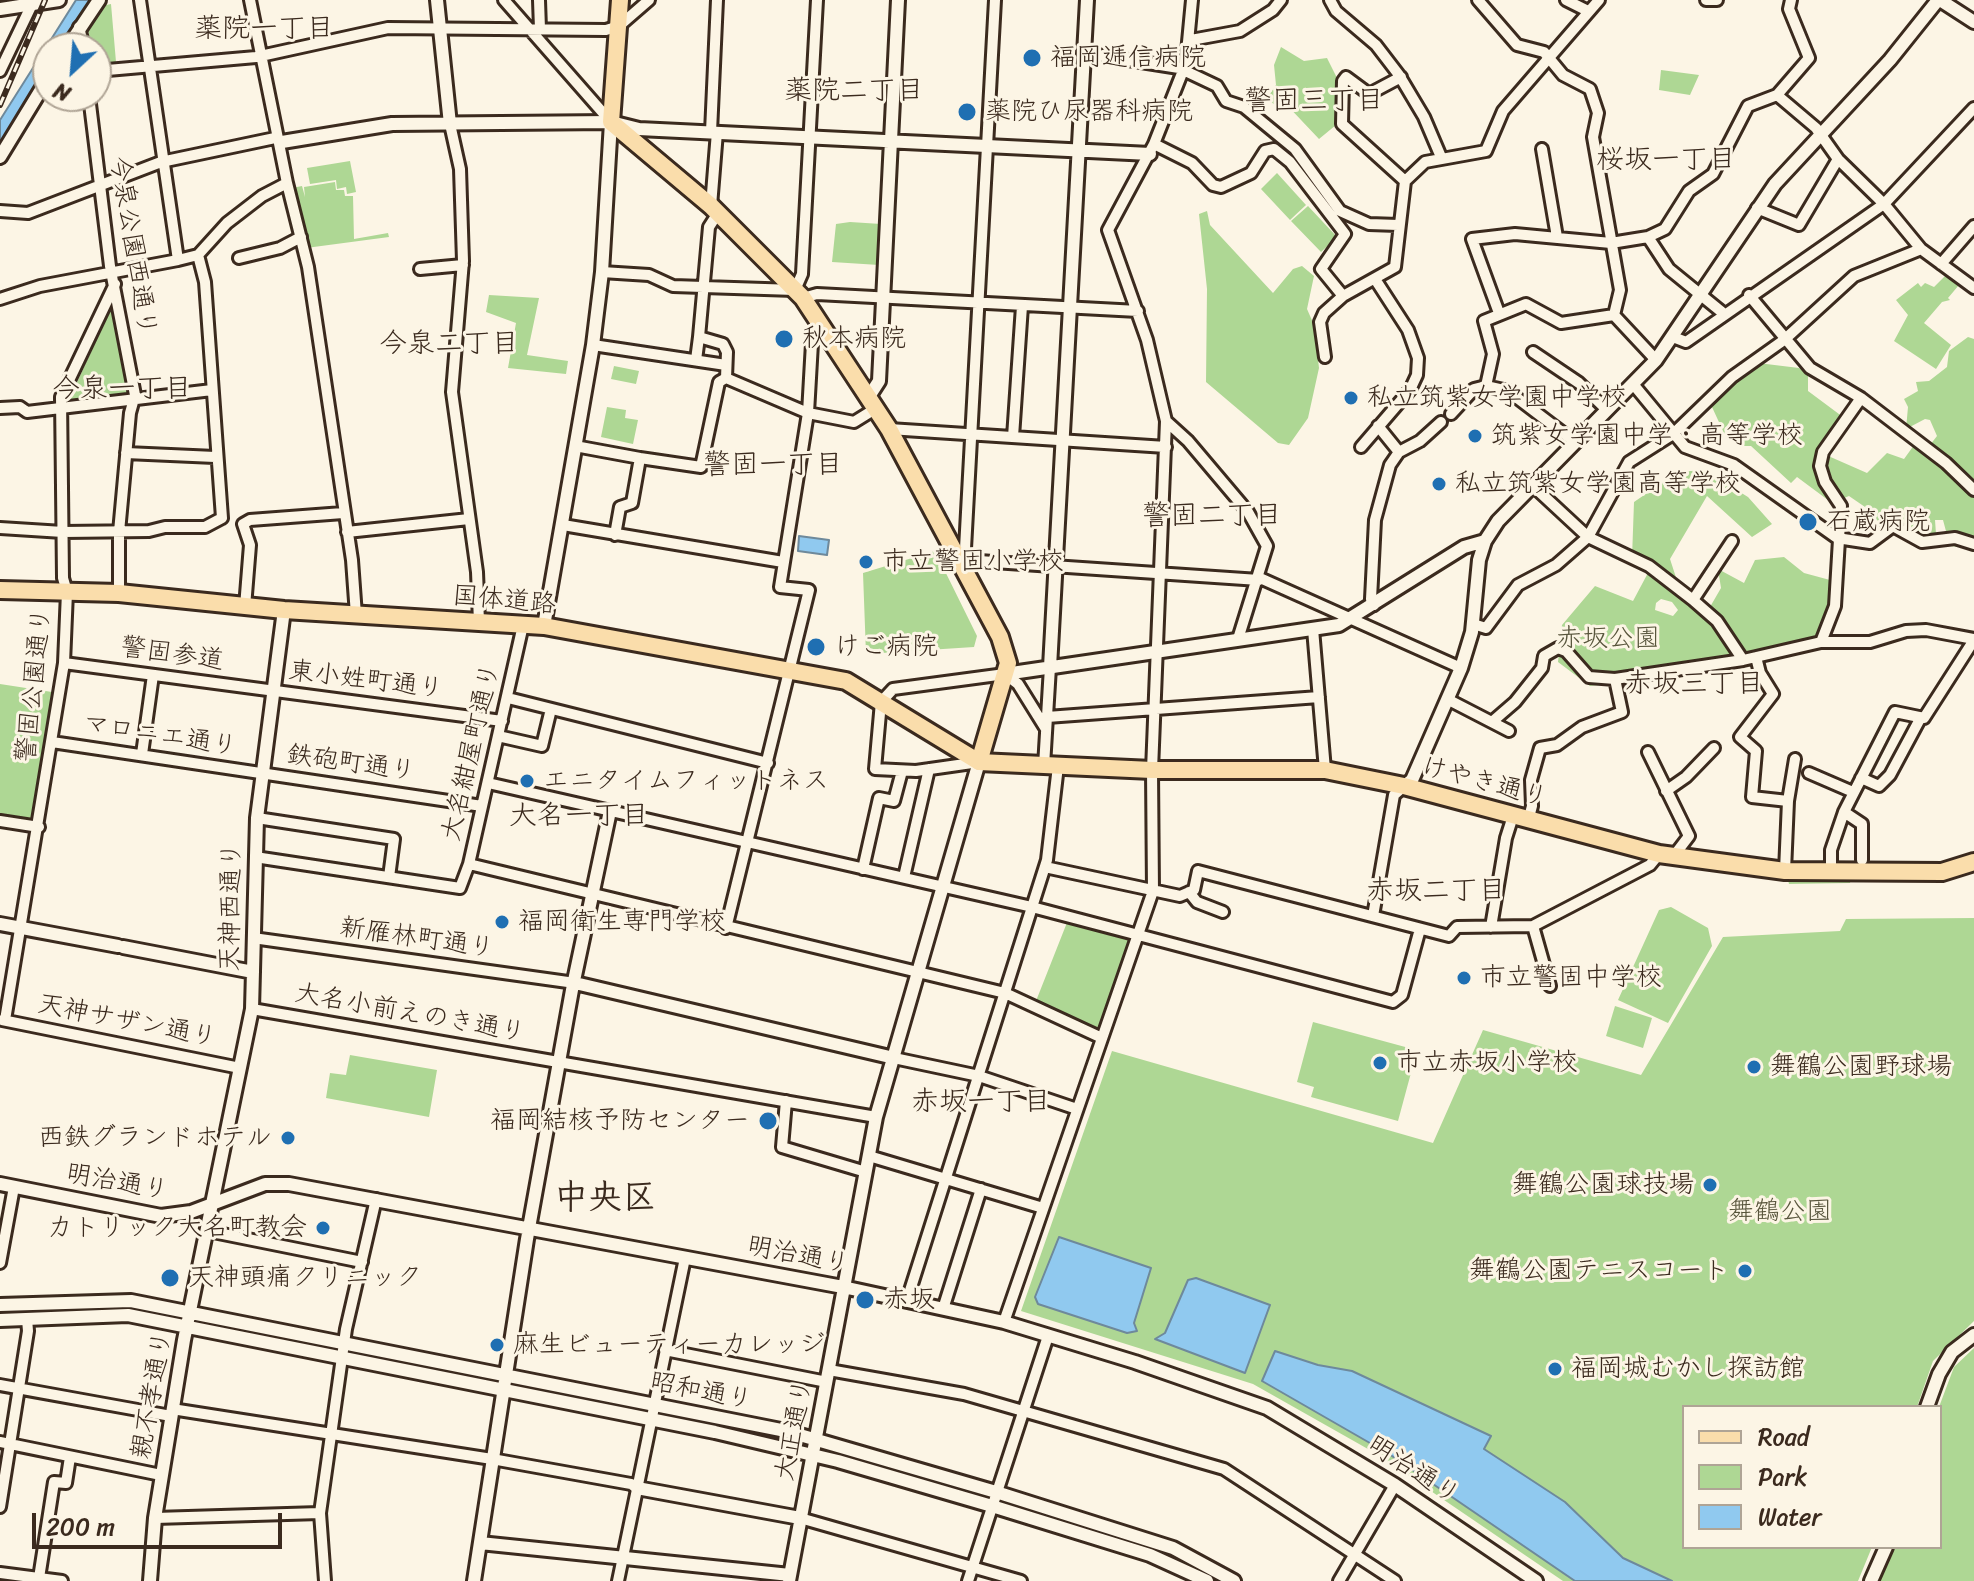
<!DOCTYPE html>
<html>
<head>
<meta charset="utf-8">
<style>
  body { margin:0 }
  #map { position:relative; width:1974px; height:1581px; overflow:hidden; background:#fcf5e5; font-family:Sriracha,sans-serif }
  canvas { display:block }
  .legend { position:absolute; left:1682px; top:1405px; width:260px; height:144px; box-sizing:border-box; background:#fcf5e5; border:2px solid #afa495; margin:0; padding:10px 14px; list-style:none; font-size:24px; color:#3b2a1e }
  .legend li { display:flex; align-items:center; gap:16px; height:40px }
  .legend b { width:40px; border:2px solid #afa495 }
  .north { position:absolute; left:32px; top:32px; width:80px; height:80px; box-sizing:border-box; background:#fcf5e5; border:2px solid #afa495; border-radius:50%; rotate:206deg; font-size:22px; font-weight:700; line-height:32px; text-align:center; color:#3b2a1e }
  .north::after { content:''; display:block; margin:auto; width:28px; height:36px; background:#1f6fb2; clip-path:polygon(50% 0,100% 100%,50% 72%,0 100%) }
  .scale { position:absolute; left:32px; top:1513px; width:250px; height:36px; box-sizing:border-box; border:4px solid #3b2a1e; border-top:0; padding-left:10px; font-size:24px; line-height:28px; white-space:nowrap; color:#3b2a1e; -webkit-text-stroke:6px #fcf5e5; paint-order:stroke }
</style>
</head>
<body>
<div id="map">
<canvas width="1974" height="1581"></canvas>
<ul class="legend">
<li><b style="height:10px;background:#faddab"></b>Road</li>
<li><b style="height:22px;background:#aed794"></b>Park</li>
<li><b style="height:22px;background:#90c9ef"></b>Water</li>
</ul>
<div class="north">N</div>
<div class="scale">200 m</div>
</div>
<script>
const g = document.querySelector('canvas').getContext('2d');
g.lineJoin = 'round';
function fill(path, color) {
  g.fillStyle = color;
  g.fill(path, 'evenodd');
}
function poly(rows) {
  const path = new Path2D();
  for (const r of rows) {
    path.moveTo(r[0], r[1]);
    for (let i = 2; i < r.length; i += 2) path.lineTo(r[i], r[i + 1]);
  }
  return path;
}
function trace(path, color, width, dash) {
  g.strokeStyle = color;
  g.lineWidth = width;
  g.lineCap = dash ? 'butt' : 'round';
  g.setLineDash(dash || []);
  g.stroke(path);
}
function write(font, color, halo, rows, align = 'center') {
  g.font = font + ' Sriracha,"Klee One",sans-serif';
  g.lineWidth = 6;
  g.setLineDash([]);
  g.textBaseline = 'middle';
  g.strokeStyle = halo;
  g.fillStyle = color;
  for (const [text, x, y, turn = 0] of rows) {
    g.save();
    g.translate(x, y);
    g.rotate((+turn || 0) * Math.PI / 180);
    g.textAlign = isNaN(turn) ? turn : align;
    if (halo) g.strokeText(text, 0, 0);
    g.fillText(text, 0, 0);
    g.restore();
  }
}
const green = poly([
  [111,4,116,62,96,64,96,48,90,48,88,28,106,5],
  [1281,47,1304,61,1327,58,1336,76,1336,125,1319,139,1284,102,1278,108,1267,98,1276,85,1274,65],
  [1661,70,1699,75,1690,95,1659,90],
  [350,161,356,192,347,194,346,187,337,189,336,180,310,184,307,168],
  [1277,173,1306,205,1290,220,1261,189],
  [335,182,336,190,344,190,345,196,353,196,354,239,388,233,389,237,306,248,292,188,302,186,305,197,304,187],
  [1308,206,1337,237,1321,252,1291,221],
  [1207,211,1210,225,1273,293,1293,269,1302,266,1314,276,1307,309,1314,325,1319,368,1308,418,1289,445,1278,443,1206,382,1207,289,1199,214],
  [850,222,881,224,879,265,832,262,836,224],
  [1947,274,1959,285,1948,298,1950,300,1942,302,1924,323,1951,345,1936,369,1894,341,1908,315,1896,300,1918,283,1921,287,1925,283,1934,287],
  [489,295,539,298,527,355,568,361,566,374,508,368,516,323,486,312],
  [112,305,131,395,75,404,70,398],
  [1968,337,1974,339,1974,547,1970,548,1950,546,1943,520,1935,520,1936,534,1919,535,1895,529,1888,532,1865,507,1849,496,1832,503,1797,477,1791,483,1751,446,1740,446,1724,433,1712,407,1721,391,1758,363,1799,368,1808,373,1808,391,1847,420,1826,455,1867,473,1887,453,1904,459,1917,441,1930,445,1937,436,1930,420,1925,419,1906,429,1908,407,1904,399,1918,391,1916,382,1929,381,1947,367,1949,351],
  [614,366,639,371,636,384,611,379],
  [607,407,626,410,625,418,638,420,633,444,601,437],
  [1704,470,1748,497,1772,524,1752,537,1707,496,1670,559,1682,596,1710,607,1721,588,1718,569,1744,583,1755,560,1784,557,1804,573,1830,580,1829,604,1817,640,1669,676,1590,686,1558,662,1562,625,1595,586,1633,601,1649,571,1632,558,1634,502,1678,472],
  [1661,599,1672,602,1678,610,1673,616,1655,610,1656,603],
  [935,551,977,636,974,647,866,654,863,573],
  [0,684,52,692,32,824,0,819],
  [1786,873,1852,874,1850,883,1789,884],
  [1671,907,1708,928,1712,946,1668,1023,1618,1000,1659,910],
  [1974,918,1974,1321,1933,1361,1917,1407,1684,1407,1684,1547,1872,1547,1858,1581,1563,1581,1375,1453,1253,1384,1021,1311,1112,1051,1433,1143,1483,1030,1641,1075,1723,937,1840,931,1846,919],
  [1068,920,1131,938,1098,1030,1036,1001],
  [1615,1006,1652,1018,1643,1048,1606,1036],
  [1313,1022,1409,1048,1408,1056,1415,1058,1398,1121,1311,1097,1314,1087,1297,1082],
  [350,1055,437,1070,429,1117,326,1098,330,1073,346,1075],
  [1974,1348,1974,1581,1878,1581,1890,1547,1940,1547,1939,1407,1954,1367],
  [841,1453,982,1494,840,1455]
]);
const water = poly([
  [76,0,91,0,61,48,48,48,48,70,0,148,0,120,76,0],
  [799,536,829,540,827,555,798,551,799,536],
  [1059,1237,1151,1268,1134,1323,1137,1331,1127,1333,1038,1304,1035,1297,1059,1237],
  [1196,1278,1270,1305,1245,1373,1155,1339,1165,1333,1188,1280,1196,1278],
  [1275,1351,1318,1365,1352,1371,1491,1436,1484,1449,1565,1502,1623,1558,1672,1581,1575,1581,1389,1454,1262,1381,1275,1351]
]);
const minor = poly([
  [504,0,611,122],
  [539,0,540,29],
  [1192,0,1186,63,1154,144,1108,230,1147,340,1166,421,1188,441,1248,512,1267,546,1238,639],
  [1330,0,1336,11,1376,45,1399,75,1424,117,1441,157],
  [1478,0,1517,45,1544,52,1563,75,1590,89,1598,113,1593,137,1620,290,1614,315,1656,360],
  [1566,0,1588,11],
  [1706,0,1717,0],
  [79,27,84,48],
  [1191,40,1240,31,1273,10,1281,0],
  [1084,53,1179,68,1217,86,1226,101,1244,107,1295,149,1340,211,1369,224,1398,225],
  [0,71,34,0],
  [96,71,256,57,388,28,606,30,619,26,649,0],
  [1401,77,1369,94,1346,77,1343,81,1342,124,1405,181],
  [1777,95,1809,58,1789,9,1791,0],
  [89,96,110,266,135,395,130,413,119,532,119,593],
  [450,124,460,169,463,261,452,392,477,572,479,622],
  [711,132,717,0],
  [1154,144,1192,163,1213,185,1221,187,1251,173,1265,151,1274,149,1290,162,1345,234,1321,269,1343,296],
  [1542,149,1557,237],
  [287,183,308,267,352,560,356,615],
  [711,206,717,132],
  [1757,208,1799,225,1838,159],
  [0,211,28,213,161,162,275,138,282,142],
  [718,213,709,227,699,337,723,344,727,352,726,378,808,413,854,422,875,409],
  [1648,237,1669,269,1723,313],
  [198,255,205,282,222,518],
  [239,258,280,248,301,237],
  [178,260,198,255,227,223,262,196,287,183,250,0],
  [1941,264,1974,226],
  [420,269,463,265],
  [602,272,649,275,673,286,795,290,802,274,817,0],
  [1749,295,1810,368,1861,398,1946,463,1974,490],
  [803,298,817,294,1138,311],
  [0,299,40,286,178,260,140,0],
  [1499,313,1472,239,1515,234,1611,243,1648,237,1665,229,1689,191,1713,174,1748,106,1777,95,1816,128,1838,159,1884,204,1921,249,1974,288],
  [1673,337,1686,342,1884,204,1974,108],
  [593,345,726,365],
  [1533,352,1579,383,1607,410],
  [1325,357,1320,322,1324,313,1343,296,1395,267,1405,181,1425,162,1486,151,1503,111,1599,0],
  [696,360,699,337],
  [1633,384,1685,447,1734,465,1837,538,1870,543,1893,526,1922,542,1955,538,1974,544],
  [1486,386,1493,354,1484,321,1526,304,1561,323,1614,315],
  [0,408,20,407,27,412,212,390],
  [1451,414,1474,389,1486,386,1508,391,1575,442],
  [889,429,1166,447],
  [1013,437,1022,306],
  [575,446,640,458,632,503,620,507,615,535],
  [1361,447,1410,390,1417,375,1418,358,1408,330,1375,279],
  [1399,452,1420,441,1441,422],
  [126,453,215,457],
  [640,458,701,467,719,382,726,378],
  [1532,485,1588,537,1629,462,1673,434,1732,377,1784,340,1854,276,1921,249],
  [243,524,250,520,343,513],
  [243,524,250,545,245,607],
  [563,525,783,562],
  [0,528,63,532,149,531,165,527,205,527,222,518],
  [347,532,469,519],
  [1732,541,1693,600,1717,621,1743,660,1821,642,1870,642,1906,631,1926,630,1974,639],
  [958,558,965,549,995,0],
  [961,564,979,561,1259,580],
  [1260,578,1461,668],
  [1374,605,1371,599,1375,520,1390,465,1399,452,1378,426],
  [1473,624,1486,628,1518,585,1556,565,1588,537,1649,566,1693,600],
  [1313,629,1325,770],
  [1821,642,1835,606,1841,506,1825,482,1820,466,1823,452,1861,398],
  [1756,657,1760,673,1773,694,1740,737,1756,751,1752,797,1788,801,1785,871],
  [64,663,502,721],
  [508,698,768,763],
  [1447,699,1509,731],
  [1047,717,1319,697],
  [1493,721,1515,702,1542,668,1544,656,1558,648,1566,651,1589,677,1615,679,1743,660],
  [498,736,542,746,551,709],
  [52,742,482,806],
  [1648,752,1689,836,1673,857],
  [142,754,153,675],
  [979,762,916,771,875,769,881,702,893,689,1005,674,1018,684,1046,729],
  [1044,766,1050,667],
  [1809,773,1853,792],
  [1861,778,1879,786,1890,775,1920,719],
  [488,783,1032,907,1393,1002,1402,995,1420,929],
  [1666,791,1686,777,1714,748],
  [1788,801,1795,759],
  [1844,812,1862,824,1862,860],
  [257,818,394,839,389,877],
  [0,821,39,827],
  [1528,821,1532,806,1531,780,1540,748,1557,745,1582,727,1622,712,1615,679],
  [255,857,460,888,469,864,523,625],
  [469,864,1005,993,1102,1038],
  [1045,867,1180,896,1194,890,1198,871,1449,936,1457,927,1533,926,1650,865,1659,854],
  [863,869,879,798,894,801,902,771],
  [1831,870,1831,850,1844,812,1895,712,1924,718,1974,640],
  [904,877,929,769],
  [1189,892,1197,902,1223,912],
  [1373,916,1394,795,1404,786],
  [1533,926,1550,986],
  [1491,927,1506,838,1513,816],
  [726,928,809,590,780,587,808,413,812,343,819,322],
  [253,938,575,983],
  [252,1009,876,1117],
  [2,1020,240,1068],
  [5,1020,64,663,67,592,63,578,61,397,115,284],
  [894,1058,979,1076,1077,1109],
  [786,1101,782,1147,866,1172],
  [869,1156,1043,1208],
  [208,1231,362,1262],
  [0,1263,14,1187],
  [907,1300,1047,860,1058,766],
  [943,1309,981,1189],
  [1004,1322,1153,891,1152,770,1166,421],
  [665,1350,827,1382],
  [829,1370,964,1394,1224,1469,1395,1581],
  [0,1385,171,1416],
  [172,1409,492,1459,631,1484,637,1488],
  [0,1442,161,1475],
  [0,1507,28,1331,27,1319],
  [155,1518,320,1513],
  [800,1518,1021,1581],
  [0,1573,62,1581],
  [39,1578,54,1482,66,1483,70,1457],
  [325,1581,320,1513,346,1329,376,1199],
  [618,1581,685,1258],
  [968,1581,1048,1336],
  [1339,1581,1395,1485]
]);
const tertiary = poly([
  [437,0,450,124],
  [1940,0,1974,22],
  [0,9,59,0],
  [67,48,99,0],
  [282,142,392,124,611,122,639,129,1150,154],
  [0,157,48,78],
  [868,398,879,381,898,0],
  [544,626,593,345,602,272,611,122],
  [1050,667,1087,0],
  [1005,674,1339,625,1464,547,1485,541,1498,521,1656,360,1775,184,1890,60,1938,0],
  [1404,786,1412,780,1461,668,1472,632,1479,560,1485,541],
  [0,924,118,946],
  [123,947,253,972],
  [575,983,894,1058],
  [0,1184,161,1216,191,1212,265,1184,289,1184,843,1287,1004,1322,1135,1362,1267,1408,1395,1485,1536,1581],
  [0,1305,131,1301,786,1431,996,1492,1173,1548,1234,1581],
  [0,1320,128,1315,715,1432,838,1461,992,1506,1150,1555,1207,1581],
  [1927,1407,1939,1374,1952,1352,1974,1335],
  [637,1488,800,1518],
  [480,1543,790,1575],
  [150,1581,155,1518,184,1340,252,1009,257,818,284,610],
  [474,1581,527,1239,572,990,610,811],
  [789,1581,876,1117,979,762],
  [1871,1581,1886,1547]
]);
const primary = poly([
  [620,0,611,122,711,206,803,298,889,429,1000,637,1008,663,979,762]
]);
const trunk = poly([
  [0,590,119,593,284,610,544,626,846,681,979,762,1152,770,1325,770,1404,786,1659,854,1785,871,1942,872,1974,862]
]);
const rail = poly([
  [0,105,45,0]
]);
const markers = [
  [1032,58,10,"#1f6fb2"],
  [967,112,10,"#1f6fb2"],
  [784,339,10,"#1f6fb2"],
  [1351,398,8,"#1f6fb2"],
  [1475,436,8,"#1f6fb2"],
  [1439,484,8,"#1f6fb2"],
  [1808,522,10,"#1f6fb2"],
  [866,562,8,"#1f6fb2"],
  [816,647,10,"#1f6fb2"],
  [527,781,8,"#1f6fb2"],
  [502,922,8,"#1f6fb2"],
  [1464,978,8,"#1f6fb2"],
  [1380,1063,8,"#1f6fb2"],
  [1754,1067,8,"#1f6fb2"],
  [768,1121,10,"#1f6fb2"],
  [288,1138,8,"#1f6fb2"],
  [1710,1185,8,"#1f6fb2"],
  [323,1228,8,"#1f6fb2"],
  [1745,1271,8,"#1f6fb2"],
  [170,1278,10,"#1f6fb2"],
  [865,1300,10,"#1f6fb2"],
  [497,1345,8,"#1f6fb2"],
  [1555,1369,8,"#1f6fb2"]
];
const poiNames = [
  ["福岡逓信病院",1050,58],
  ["薬院ひ尿器科病院",985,112],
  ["秋本病院",802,339],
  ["私立筑紫女学園中学校",1367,398],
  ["筑紫女学園中学・高等学校",1491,436],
  ["私立筑紫女学園高等学校",1455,484],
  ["石蔵病院",1826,522],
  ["市立警固小学校",882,562],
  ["けご病院",834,647],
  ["エニタイムフィットネス",543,781],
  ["福岡衛生専門学校",518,922],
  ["市立警固中学校",1480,978],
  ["市立赤坂小学校",1396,1063],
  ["舞鶴公園野球場",1770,1067],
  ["福岡結核予防センター",750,1121,"right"],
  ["西鉄グランドホテル",272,1138,"right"],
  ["舞鶴公園球技場",1694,1185,"right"],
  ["カトリック大名町教会",307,1228,"right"],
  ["舞鶴公園テニスコート",1729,1271,"right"],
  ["天神頭痛クリニック",188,1278],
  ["赤坂",883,1300],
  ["麻生ビューティーカレッジ",513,1345],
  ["福岡城むかし探訪館",1571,1369]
];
const streetNames = [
  ["今泉公園西通り",132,246,81],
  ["国体道路",504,601,5],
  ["警固参道",172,655,8],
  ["東小姓町通り",366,681,7],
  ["警固公園通り",35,685,-84],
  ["マロニエ通り",160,736,9],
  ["大名紺屋町通り",472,752,-77],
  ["鉄砲町通り",351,764,8],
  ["けやき通り",1484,783,15],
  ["天神西通り",232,907,-89],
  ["新雁林町通り",417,939,8],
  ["大名小前えのき通り",410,1014,10],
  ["天神サザン通り",127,1022,11],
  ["明治通り",117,1183,10],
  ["明治通り",798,1256,11],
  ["昭和通り",701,1392,11],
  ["親不孝通り",153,1395,-80],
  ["大正通り",795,1430,-79],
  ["明治通り",1413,1471,33]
];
const parkNames = [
  ["赤坂公園",1608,639],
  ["舞鶴公園",1780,1212]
];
const neighbourhoodNames = [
  ["薬院一丁目",264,30],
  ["薬院二丁目",854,92],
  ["警固三丁目",1314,102],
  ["桜坂一丁目",1666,161],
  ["今泉二丁目",449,345],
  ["今泉一丁目",122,390],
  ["警固一丁目",773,466],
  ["警固二丁目",1212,517],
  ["赤坂三丁目",1694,685],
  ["大名一丁目",579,817],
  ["赤坂二丁目",1436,892],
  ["赤坂一丁目",981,1103]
];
const districtNames = [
  ["中央区",605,1199]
];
fill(green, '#aed794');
fill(water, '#90c9ef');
trace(water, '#6e899b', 2);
trace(minor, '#3b2a1e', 16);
trace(tertiary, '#3b2a1e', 18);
trace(primary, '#3b2a1e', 22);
trace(trunk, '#3b2a1e', 22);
trace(minor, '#fcf5e5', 10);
trace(tertiary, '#fcf5e5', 12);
trace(primary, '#faddab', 16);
trace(trunk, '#faddab', 16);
trace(rail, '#3b2a1e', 6);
trace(rail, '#fcf5e5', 3, [9]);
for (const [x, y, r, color] of markers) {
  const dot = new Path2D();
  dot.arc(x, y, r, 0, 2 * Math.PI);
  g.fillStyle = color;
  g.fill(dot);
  trace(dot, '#fcf5e5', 3);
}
write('26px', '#3b2a1e', '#fcf5e5', poiNames, 'left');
write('26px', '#3b2a1e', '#fcf5e5', streetNames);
write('26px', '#58553c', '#fcf5e5', parkNames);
write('28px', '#3b2a1e', '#fcf5e5', neighbourhoodNames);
write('bold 34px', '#3b2a1e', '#fcf5e5', districtNames);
</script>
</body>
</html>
